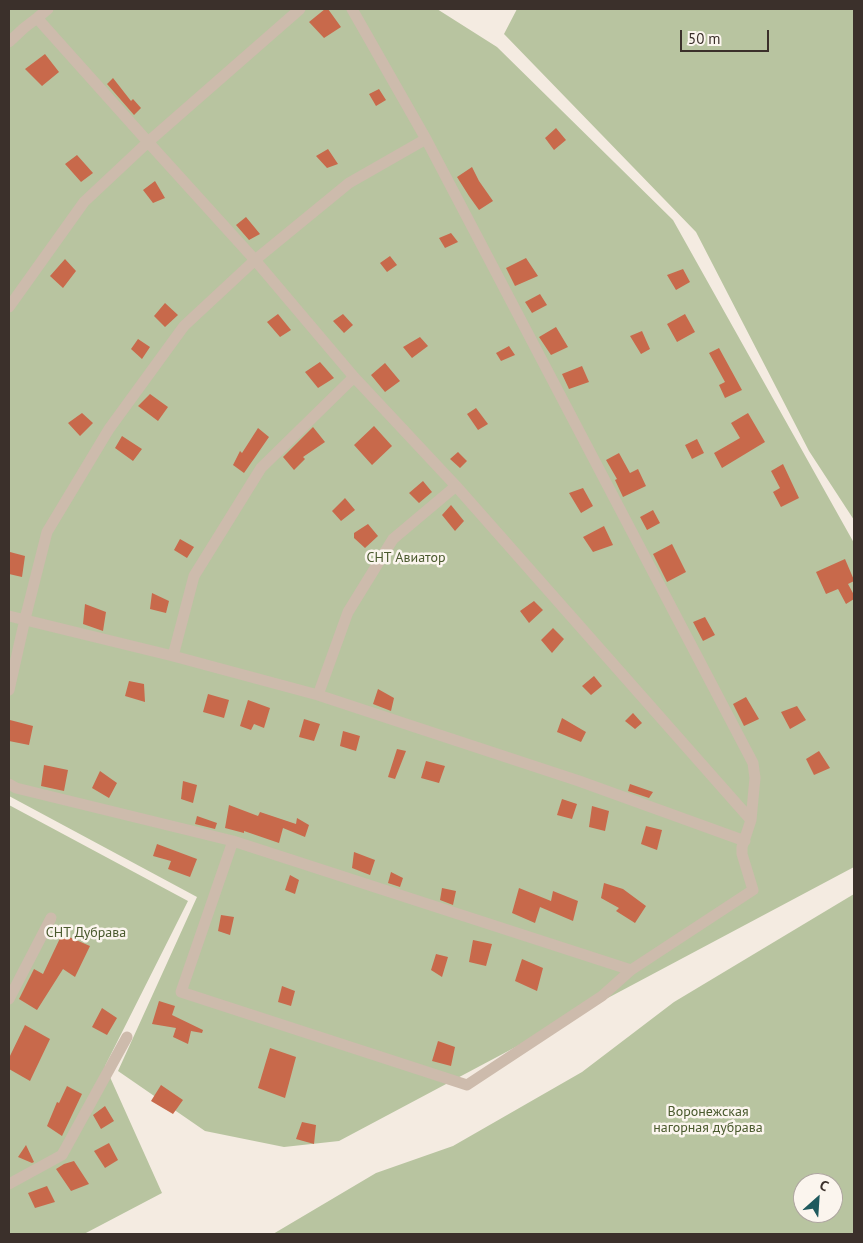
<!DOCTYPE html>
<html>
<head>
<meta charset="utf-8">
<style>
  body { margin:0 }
  #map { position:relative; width:863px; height:1243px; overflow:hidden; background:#f4ebe1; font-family:"PT Sans",sans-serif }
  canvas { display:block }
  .frame { position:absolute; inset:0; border:10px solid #3b302b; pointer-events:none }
  .north { position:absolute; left:793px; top:1173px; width:50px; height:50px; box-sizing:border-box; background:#fbf5ee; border:1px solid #aea6a0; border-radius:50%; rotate:26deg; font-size:14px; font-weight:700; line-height:20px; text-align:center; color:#3b302b }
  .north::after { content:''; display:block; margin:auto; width:18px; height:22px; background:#1f5a5e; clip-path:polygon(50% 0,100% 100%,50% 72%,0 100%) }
  .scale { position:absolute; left:680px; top:30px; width:89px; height:22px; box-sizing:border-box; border:2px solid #3b302b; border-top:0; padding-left:6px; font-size:15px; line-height:18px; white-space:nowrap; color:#3b302b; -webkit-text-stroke:4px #fbf5ee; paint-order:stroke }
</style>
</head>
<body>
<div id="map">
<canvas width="863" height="1243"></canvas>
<div class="frame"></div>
<div class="north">С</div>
<div class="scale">50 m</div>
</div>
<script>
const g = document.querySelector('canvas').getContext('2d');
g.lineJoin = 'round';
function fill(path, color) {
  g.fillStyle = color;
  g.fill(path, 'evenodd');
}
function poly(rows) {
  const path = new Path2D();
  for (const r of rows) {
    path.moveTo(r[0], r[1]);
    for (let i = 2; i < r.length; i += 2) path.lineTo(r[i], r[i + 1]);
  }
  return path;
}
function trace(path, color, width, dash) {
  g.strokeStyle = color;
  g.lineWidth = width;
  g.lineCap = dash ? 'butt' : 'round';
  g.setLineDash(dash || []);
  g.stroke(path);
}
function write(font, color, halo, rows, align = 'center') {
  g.font = font + ' "PT Sans",sans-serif';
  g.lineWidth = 5;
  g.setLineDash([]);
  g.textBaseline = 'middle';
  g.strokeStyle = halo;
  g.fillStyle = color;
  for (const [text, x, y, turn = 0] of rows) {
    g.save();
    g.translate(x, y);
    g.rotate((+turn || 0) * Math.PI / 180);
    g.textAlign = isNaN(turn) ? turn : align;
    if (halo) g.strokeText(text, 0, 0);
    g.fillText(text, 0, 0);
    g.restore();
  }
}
const green = poly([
  [9,9,437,9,497,47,673,220,854,543,854,867,339,1141,284,1147,205,1131,118,1071,197,897,9,796],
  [517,9,854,9,854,520,809,451,696,232,504,34],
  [9,805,188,901,105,1066,162,1193,84,1234,9,1234],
  [854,894,854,1234,273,1234,376,1173,453,1146,582,1072,674,1002],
  [803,1183,833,1183,833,1213,803,1213]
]);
const building = poly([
  [325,9,328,9,341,27,324,38,309,22],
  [45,54,59,72,42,86,25,69],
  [113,78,131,101,133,99,141,108,134,115,107,84],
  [379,89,386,100,376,106,369,94],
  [556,128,566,140,554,150,545,138],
  [328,149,338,164,327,168,316,156],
  [77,155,93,173,81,182,65,164],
  [472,167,479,181,493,201,479,210,469,196,457,177],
  [155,181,165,198,153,203,143,190],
  [246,217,260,234,249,240,236,225],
  [451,233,458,242,445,248,439,238],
  [390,256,397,265,387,272,380,263],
  [526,258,538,276,515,286,506,268],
  [65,259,76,271,63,288,50,276],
  [683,269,690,282,676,290,667,275],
  [540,294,547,305,532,313,525,302],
  [165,303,178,315,165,327,154,316],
  [278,314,291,330,280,337,267,322],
  [343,314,353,325,344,333,333,321],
  [685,314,695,332,677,342,667,324],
  [556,327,568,347,551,355,539,337],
  [642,331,650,349,641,354,630,336],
  [420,337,428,346,412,358,403,347],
  [138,339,150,347,142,359,131,349],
  [509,346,515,355,501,361,496,353],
  [719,348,742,390,725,398,719,385,725,382,709,353],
  [320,362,334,378,318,388,305,372],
  [385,363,400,381,385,392,371,375],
  [582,366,589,382,569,389,562,374],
  [150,394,168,407,158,421,138,406],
  [476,408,488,424,478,430,467,414],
  [82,413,93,423,80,436,68,423],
  [748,413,765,442,722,468,714,453,740,438,731,423],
  [374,426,392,446,372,465,354,445],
  [313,427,325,442,303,457,305,459,294,470,283,457],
  [258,428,269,437,244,473,233,465,240,451,242,453],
  [122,436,142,449,133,461,115,448],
  [697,439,704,453,692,459,685,445],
  [458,452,467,461,460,468,450,459],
  [619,453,630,473,638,469,646,486,623,497,615,480,617,479,606,460],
  [783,464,799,498,781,507,773,492,780,488,771,471],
  [423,481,432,492,419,503,409,493],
  [583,488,593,506,581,513,569,493],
  [345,498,355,510,341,521,332,511],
  [451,505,464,521,455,531,442,515],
  [653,510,660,523,647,530,640,517],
  [368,524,378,536,365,548,354,538,354,533],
  [604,526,613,545,593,552,583,537],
  [180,539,194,547,187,558,174,550],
  [672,544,686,572,667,582,653,554],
  [10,552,25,556,22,577,9,574,9,560],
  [845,559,854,580,854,581,848,584,854,595,854,599,846,604,838,589,826,594,816,572],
  [152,593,169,601,166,613,150,609],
  [534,601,543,610,529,623,520,611],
  [85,604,106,612,103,631,83,624],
  [705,617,715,635,703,641,693,622],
  [553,628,564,639,552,653,541,640],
  [594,676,602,686,591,695,582,686],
  [129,681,144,684,145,702,125,696],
  [378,689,394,698,391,711,373,704],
  [208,694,229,700,224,718,203,712],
  [746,697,759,719,744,726,733,704],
  [248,700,270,708,264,728,254,724,251,730,240,726],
  [797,706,806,720,790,729,781,712],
  [633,713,642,723,635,729,625,721],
  [562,718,586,732,581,742,557,732],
  [304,719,320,724,314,741,299,737],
  [10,720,33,726,29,745,9,741],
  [343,731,360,736,356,751,340,746],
  [397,749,406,751,395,779,388,777],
  [819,751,830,768,814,775,806,759],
  [426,761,445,766,439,783,421,778],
  [44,765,68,770,64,791,41,786],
  [100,771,117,783,109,798,92,788],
  [183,781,197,785,193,803,181,799],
  [630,784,653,792,649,798,628,791],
  [562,799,577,804,572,819,557,815],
  [229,805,258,816,260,812,296,824,297,818,309,825,305,837,283,828,279,843,244,831,244,833,225,828],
  [592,806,609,811,605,831,589,827],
  [197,816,217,823,215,829,195,824],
  [646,826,662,830,657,850,641,844],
  [157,844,197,859,190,877,168,869,171,861,153,856],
  [354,852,375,860,370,875,352,868],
  [391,872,403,878,400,887,388,883],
  [290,875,299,880,295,894,285,890],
  [604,883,623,889,646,906,635,923,616,911,619,908,601,898],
  [442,888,456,891,453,905,440,900],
  [519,888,551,901,553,891,578,901,573,921,540,907,535,923,512,913],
  [221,915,234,917,230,935,218,931],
  [62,934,90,946,75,977,63,969,37,1010,19,999,34,969,43,974],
  [473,940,492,944,486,966,469,962],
  [436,954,448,957,442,977,431,970],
  [522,959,543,968,537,991,515,981],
  [282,986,295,991,291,1006,278,1002],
  [159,1001,175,1006,172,1015,203,1030,202,1033,191,1031,188,1044,173,1037,176,1028,152,1024],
  [102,1008,117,1018,107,1035,92,1027],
  [25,1025,50,1039,30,1081,9,1069,9,1058],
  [438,1041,455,1047,451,1066,432,1061],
  [270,1048,296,1057,285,1098,258,1088],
  [161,1085,183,1100,173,1114,151,1101],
  [67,1086,82,1094,62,1136,47,1126,57,1102,59,1103],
  [105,1106,114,1121,101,1129,93,1115],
  [302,1122,316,1125,314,1144,296,1139],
  [109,1143,118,1160,105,1168,94,1151],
  [26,1145,34,1162,32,1163,18,1157],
  [74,1161,89,1184,71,1191,56,1169,64,1164],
  [47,1186,55,1202,35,1208,28,1193]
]);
const minor = poly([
  [37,18,148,142,255,260,354,377,456,486,751,820],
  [9,42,24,28,37,18,48,9],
  [9,307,84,202,148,142,300,9],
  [9,616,173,656,318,695,579,781,745,841],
  [173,656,194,576,261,468,354,377],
  [9,690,25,619,47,532,109,429,184,326,255,260,349,183,426,139],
  [318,695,348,612,393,539,456,486],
  [9,784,16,788,233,841,631,970],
  [233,841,181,992,467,1085,602,996,631,970,753,890,742,854,742,847,751,820,755,778,753,763,426,139,352,9],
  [9,999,51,918],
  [9,1184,62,1155,127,1037]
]);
const parkNames = [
  ["СНТ Авиатор",406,558],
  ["СНТ Дубрава",86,933],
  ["Воронежская",708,1112],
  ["нагорная дубрава",708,1128]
];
fill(green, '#b8c4a0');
fill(building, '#c8694b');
trace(minor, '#cdbbac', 11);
write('14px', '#4a5a2e', '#fbf5ee', parkNames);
</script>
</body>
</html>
